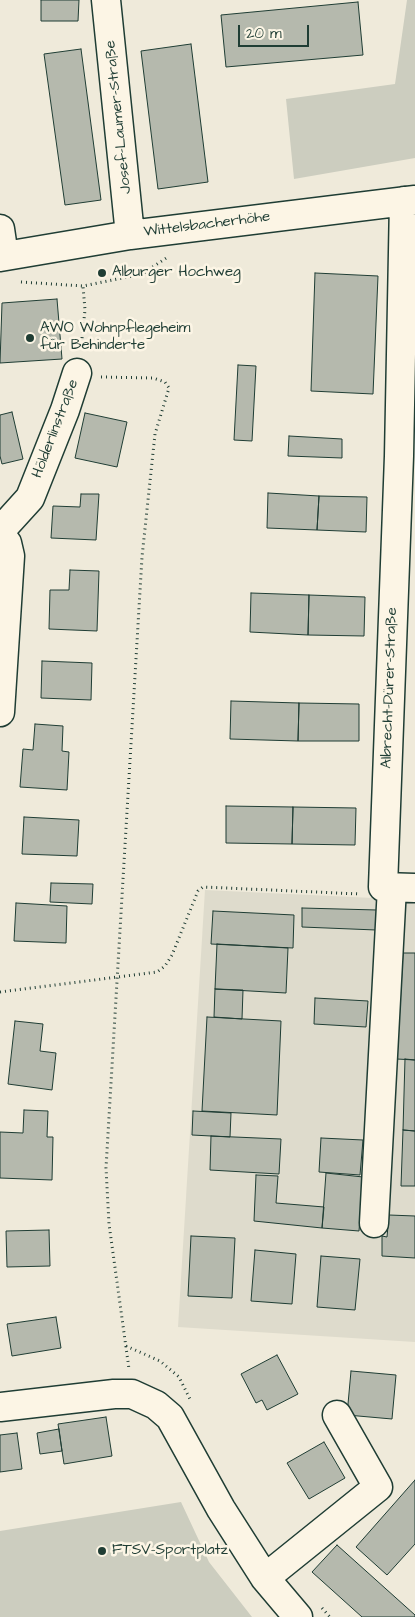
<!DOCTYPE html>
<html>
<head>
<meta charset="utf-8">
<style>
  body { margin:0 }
  #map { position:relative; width:415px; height:1617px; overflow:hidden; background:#efeada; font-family:"Architects Daughter",sans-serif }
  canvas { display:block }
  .scale { position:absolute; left:238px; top:25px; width:71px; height:22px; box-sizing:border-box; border:2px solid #1f3d34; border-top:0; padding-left:6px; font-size:15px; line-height:18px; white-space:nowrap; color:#1f3d34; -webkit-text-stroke:4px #fcf5e5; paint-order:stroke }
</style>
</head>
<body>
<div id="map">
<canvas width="415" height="1617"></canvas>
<div class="scale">20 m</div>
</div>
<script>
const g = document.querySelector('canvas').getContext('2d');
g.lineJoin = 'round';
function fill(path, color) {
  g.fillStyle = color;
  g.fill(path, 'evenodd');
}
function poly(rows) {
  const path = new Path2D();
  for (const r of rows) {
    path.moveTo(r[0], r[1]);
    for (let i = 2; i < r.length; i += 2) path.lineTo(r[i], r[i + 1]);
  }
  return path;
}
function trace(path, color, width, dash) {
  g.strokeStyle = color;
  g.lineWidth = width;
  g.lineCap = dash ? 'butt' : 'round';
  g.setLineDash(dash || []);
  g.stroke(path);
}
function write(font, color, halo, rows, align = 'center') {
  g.font = font + ' "Architects Daughter",sans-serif';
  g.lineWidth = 5;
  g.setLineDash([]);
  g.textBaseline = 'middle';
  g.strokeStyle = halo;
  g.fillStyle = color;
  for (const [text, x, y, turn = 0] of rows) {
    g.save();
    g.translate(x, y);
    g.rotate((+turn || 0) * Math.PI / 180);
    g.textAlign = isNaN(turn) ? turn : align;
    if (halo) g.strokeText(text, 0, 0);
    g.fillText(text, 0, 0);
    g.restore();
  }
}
const built = poly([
  [205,890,415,900,415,1342,178,1327]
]);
const green = poly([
  [407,0,415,0,415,158,294,179,286,99,395,84],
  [181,1502,209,1562,252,1617,0,1617,0,1531]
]);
const building = poly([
  [41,0,79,0,78,21,41,21,41,0],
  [358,2,363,55,226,67,221,15,358,2],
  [191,44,208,182,158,189,141,51,191,44],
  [81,49,101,200,65,205,44,54,81,49],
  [315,273,378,276,373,394,311,391,315,273],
  [57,299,62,359,0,363,2,303,57,299],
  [238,365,256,366,252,441,234,440,238,365],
  [12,412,23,459,2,464,0,456,0,415,12,412],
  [85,413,127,422,117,467,75,458,85,413],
  [289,436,342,439,342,458,288,456,289,436],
  [268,493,319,496,317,530,267,528,268,493],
  [81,494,99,494,96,540,51,538,53,506,80,507,81,494],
  [319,496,367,497,366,532,317,530,319,496],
  [70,570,99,571,97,631,49,629,50,590,69,590,70,570],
  [251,593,309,595,308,635,250,632,251,593],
  [309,595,365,597,364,636,308,635,309,595],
  [42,661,92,663,91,700,41,698,42,661],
  [231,701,299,703,298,741,230,739,231,701],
  [299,703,359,704,359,741,298,741,299,703],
  [35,724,63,726,62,751,69,752,67,790,20,787,23,749,33,750,35,724],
  [226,806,293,807,292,844,226,843,226,806],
  [293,807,356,808,355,845,292,844,293,807],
  [24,817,79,820,77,856,22,854,24,817],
  [51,883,93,884,92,904,50,902,51,883],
  [16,903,67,906,66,943,14,941,16,903],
  [302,908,377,910,376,930,302,927,302,908],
  [213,911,294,915,293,948,211,944,213,911],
  [217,944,288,948,286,993,215,989,217,944],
  [403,953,415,953,415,1060,397,1059,403,953],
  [215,989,243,990,242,1019,214,1017,215,989],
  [315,998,368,1001,366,1027,314,1024,315,998],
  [207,1017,281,1021,277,1115,202,1111,207,1017],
  [15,1021,43,1024,40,1051,56,1053,52,1090,8,1084,15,1021],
  [405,1059,415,1060,415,1131,403,1130,405,1059],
  [24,1110,48,1111,47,1137,53,1137,52,1180,0,1178,0,1132,23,1133,24,1110],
  [193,1111,231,1113,230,1137,192,1135,193,1111],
  [403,1130,415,1131,415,1186,401,1186,403,1130],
  [211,1136,281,1139,279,1174,210,1170,211,1136],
  [321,1138,363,1140,360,1175,319,1172,321,1138],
  [326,1173,363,1177,359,1231,322,1228,326,1173],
  [256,1175,278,1176,276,1203,324,1207,322,1228,254,1221,256,1175],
  [389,1215,415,1216,415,1258,382,1256,382,1236,387,1237,389,1215],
  [49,1230,50,1266,7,1267,6,1231,49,1230],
  [191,1236,235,1238,232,1298,188,1296,191,1236],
  [255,1250,296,1254,292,1304,251,1301,255,1250],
  [321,1256,360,1259,355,1310,317,1307,321,1256],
  [56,1317,61,1348,12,1356,7,1324,56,1317],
  [277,1355,298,1394,267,1410,262,1400,256,1403,241,1374,277,1355],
  [351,1371,396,1375,392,1419,347,1415,351,1371],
  [106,1417,112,1456,64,1464,58,1424,106,1417],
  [59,1429,62,1451,40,1454,37,1433,59,1429],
  [17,1433,22,1469,0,1472,0,1435,17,1433],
  [324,1442,345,1478,309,1499,287,1463,324,1442],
  [415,1480,415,1544,387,1575,356,1547,415,1480],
  [337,1545,415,1615,415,1617,362,1617,312,1572,337,1545]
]);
const path = poly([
  [21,282,83,286,142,274,168,257],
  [81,348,85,310,83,286],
  [101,377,153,378,165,382,169,388,155,434,142,557,106,1168,109,1224,129,1369],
  [0,992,157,972,165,966,172,955,198,891,203,887,360,894],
  [126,1346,160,1361,179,1377,190,1399],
  [322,1608,330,1617]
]);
const minor = poly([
  [106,0,130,235],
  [404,201,399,456,383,887,415,888],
  [0,229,4,256],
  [0,257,130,235,415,200],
  [0,531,30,498,65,410,77,373],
  [0,535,7,543,10,556,0,712],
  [374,1223,392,887],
  [0,1407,114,1394,132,1394,156,1405,170,1417,221,1509,265,1578,298,1617],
  [265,1578,378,1487,337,1415]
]);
const markers = [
  [102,273,5,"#1f3d34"],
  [30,338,5,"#1f3d34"],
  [102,1551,5,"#1f3d34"]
];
const streetNames = [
  ["Josef-Laumer-Straße",119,117,-96],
  ["Wittelsbacherhöhe",207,225,-7],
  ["Hölderlinstraße",56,429,-69],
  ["Albrecht-Dürer-Straße",390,688,-88]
];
const poiNames = [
  ["Alburger Hochweg",112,273],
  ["AWO Wohnpflegeheim",40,329],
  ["für Behinderte",40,346],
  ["FTSV-Sportplatz",112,1551]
];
fill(built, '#dedbcc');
fill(green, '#cccdbf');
fill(building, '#b5b9ad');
trace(building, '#1f3d34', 1);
trace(minor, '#1f3d34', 31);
trace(path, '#1f3d34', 3, [1, 4]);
trace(minor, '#fcf5e5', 28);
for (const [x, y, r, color] of markers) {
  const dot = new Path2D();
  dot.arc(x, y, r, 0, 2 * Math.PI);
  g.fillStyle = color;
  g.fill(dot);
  trace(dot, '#fcf5e5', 2);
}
write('15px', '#1f3d34', '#fcf5e5', streetNames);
write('15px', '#1f3d34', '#fcf5e5', poiNames, 'left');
</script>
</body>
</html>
